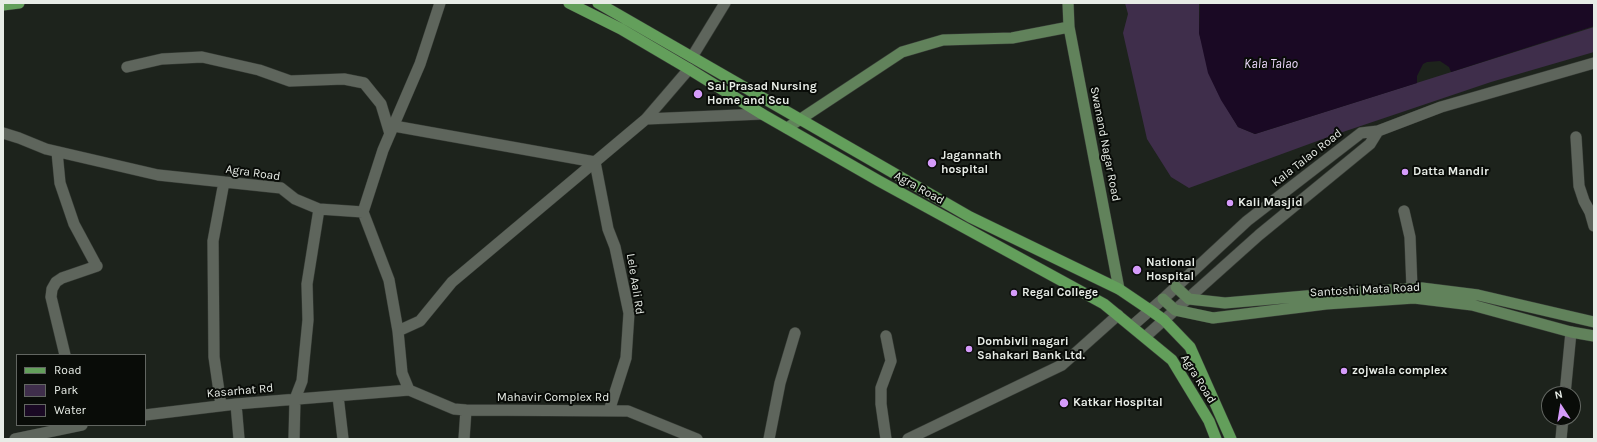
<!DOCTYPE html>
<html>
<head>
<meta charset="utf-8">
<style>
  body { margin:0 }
  #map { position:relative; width:1597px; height:442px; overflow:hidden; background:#1d231c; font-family:Karla,sans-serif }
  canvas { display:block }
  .frame { position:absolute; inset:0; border:4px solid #e7ece6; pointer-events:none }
  .legend { position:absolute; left:16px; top:354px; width:130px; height:72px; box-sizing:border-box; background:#090c08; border:1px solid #626661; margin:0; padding:5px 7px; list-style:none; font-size:12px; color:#e7ece6 }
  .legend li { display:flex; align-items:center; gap:8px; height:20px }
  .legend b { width:20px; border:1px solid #626661 }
  .north { position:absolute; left:1541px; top:386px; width:40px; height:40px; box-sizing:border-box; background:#090c08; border:1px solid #626661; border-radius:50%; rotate:348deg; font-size:11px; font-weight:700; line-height:16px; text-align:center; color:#e7ece6 }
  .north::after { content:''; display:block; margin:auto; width:14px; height:18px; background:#d59bfa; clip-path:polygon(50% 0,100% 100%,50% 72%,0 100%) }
</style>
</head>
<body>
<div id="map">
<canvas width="1597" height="442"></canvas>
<div class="frame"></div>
<ul class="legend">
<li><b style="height:5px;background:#639f5b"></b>Road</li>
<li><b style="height:11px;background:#3f2e4b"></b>Park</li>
<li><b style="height:11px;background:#1a0924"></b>Water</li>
</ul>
<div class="north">N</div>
</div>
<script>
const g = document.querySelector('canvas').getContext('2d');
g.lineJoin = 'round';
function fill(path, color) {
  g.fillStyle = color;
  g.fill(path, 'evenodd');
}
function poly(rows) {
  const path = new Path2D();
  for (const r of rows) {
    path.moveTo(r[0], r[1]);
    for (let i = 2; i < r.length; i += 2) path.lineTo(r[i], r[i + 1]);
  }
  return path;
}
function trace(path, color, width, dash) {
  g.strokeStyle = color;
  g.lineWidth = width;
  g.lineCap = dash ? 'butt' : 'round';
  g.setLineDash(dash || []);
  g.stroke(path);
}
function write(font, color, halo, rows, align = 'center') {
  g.font = font + ' Karla,sans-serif';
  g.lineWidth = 4;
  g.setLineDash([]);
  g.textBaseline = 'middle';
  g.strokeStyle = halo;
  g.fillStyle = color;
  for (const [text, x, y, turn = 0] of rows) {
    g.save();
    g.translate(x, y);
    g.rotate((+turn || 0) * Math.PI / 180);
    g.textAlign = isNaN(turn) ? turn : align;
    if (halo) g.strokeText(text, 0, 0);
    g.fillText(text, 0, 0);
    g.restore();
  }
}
const green = poly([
  [1125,3,1199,3,1199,33,1217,91,1238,127,1255,134,1594,27,1594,52,1491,82,1331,136,1189,188,1171,177,1147,139,1123,33,1128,14]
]);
const water = poly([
  [1200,3,1594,3,1594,26,1451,72,1449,67,1440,61,1427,62,1423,64,1417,76,1417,83,1255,134,1238,127,1221,100,1208,73,1199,33]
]);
const minor = poly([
  [692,57,725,3],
  [127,67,162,59,202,57,259,70,290,81,344,79,364,83,381,104,390,134],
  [646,119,762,114],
  [394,126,595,162,608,229,615,247,629,313,626,358,609,411],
  [3,133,19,138,46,149,158,175,281,188,295,199,319,209,363,212],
  [1576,137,1579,186,1584,201,1590,212,1594,226],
  [57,152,60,183,74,224,95,263],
  [1404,211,1410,237,1412,288],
  [363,212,383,150,420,64,440,3],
  [363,212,389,280,398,331,402,373,409,390],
  [398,331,420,321,452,282,646,119,689,69],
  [65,355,51,297,52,289,56,282,62,278,97,266],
  [1565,394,1571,332],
  [338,396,343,439],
  [236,404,239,439],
  [221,405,214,357,213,241,224,182],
  [145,415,236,404,409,390,454,409,466,410,628,411,697,439],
  [15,439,82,425],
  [294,439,295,399,302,381,308,320,307,284,319,209],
  [464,439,466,410],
  [769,439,780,383,795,333],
  [886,439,881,404,881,388,891,361,886,336],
  [908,439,1062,365,1118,315],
  [1561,439,1563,418]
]);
const tertiary = poly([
  [1132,326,1163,299,1247,221,1361,133,1378,131,1441,107,1594,63],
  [1145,337,1259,235,1370,144,1378,131]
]);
const secondary = poly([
  [1068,3,1069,27,1119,289],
  [787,128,902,52,943,40,1012,38,1069,27],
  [1176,287,1189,299,1225,303,1340,293,1422,288,1478,295,1594,322],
  [1163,299,1175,310,1213,318,1326,304,1414,298,1472,305,1571,332,1594,336]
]);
const primary = poly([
  [569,3,621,29,689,69,762,114,879,181,1104,304,1172,360,1209,421,1216,439],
  [598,3,970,217,1119,289,1150,310,1164,320,1190,347,1231,439],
  [3,5,19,3]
]);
const markers = [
  [698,94,5,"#d59bfa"],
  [932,163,5,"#d59bfa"],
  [1405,172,4,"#d59bfa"],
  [1230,203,4,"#d59bfa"],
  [1137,270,5,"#d59bfa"],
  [1014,293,4,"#d59bfa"],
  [969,349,4,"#d59bfa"],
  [1344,371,4,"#d59bfa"],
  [1064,403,5,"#d59bfa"]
];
const poiNames = [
  ["Sai Prasad Nursing",707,87],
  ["Home and Scu",707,101],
  ["Jagannath",941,156],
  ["hospital",941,170],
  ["Datta Mandir",1413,172],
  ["Kali Masjid",1238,203],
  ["National",1146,263],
  ["Hospital",1146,277],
  ["Regal College",1022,293],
  ["Dombivli nagari",977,342],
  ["Sahakari Bank Ltd.",977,356],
  ["zojwala complex",1352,371],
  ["Katkar Hospital",1073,403]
];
const streetNames = [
  ["Swanand Nagar Road",1105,144,79],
  ["Kala Talao Road",1307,158,-38],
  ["Agra Road",253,173,8],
  ["Agra Road",919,188,29],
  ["Lele Aali Rd",635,284,81],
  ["Santoshi Mata Road",1365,290,-3],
  ["Agra Road",1198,379,58],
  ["Kasarhat Rd",240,391,-5],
  ["Mahavir Complex Rd",553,398]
];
const waterNames = [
  ["Kala Talao",1271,64]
];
fill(green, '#3f2e4b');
fill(water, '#1a0924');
trace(minor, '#383d37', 12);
trace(tertiary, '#383d37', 12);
trace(secondary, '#383d37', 12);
trace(primary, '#383d37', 12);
trace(minor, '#5e655c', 11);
trace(tertiary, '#5e655c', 11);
trace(secondary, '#61825b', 11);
trace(primary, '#639f5b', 11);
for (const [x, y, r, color] of markers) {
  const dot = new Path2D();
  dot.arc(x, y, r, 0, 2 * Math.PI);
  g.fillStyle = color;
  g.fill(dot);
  trace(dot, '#090c08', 1.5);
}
write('bold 12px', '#e7ece6', '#090c08', poiNames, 'left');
write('12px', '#e7ece6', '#090c08', streetNames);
write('italic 13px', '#ead6f9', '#090c08', waterNames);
</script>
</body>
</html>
